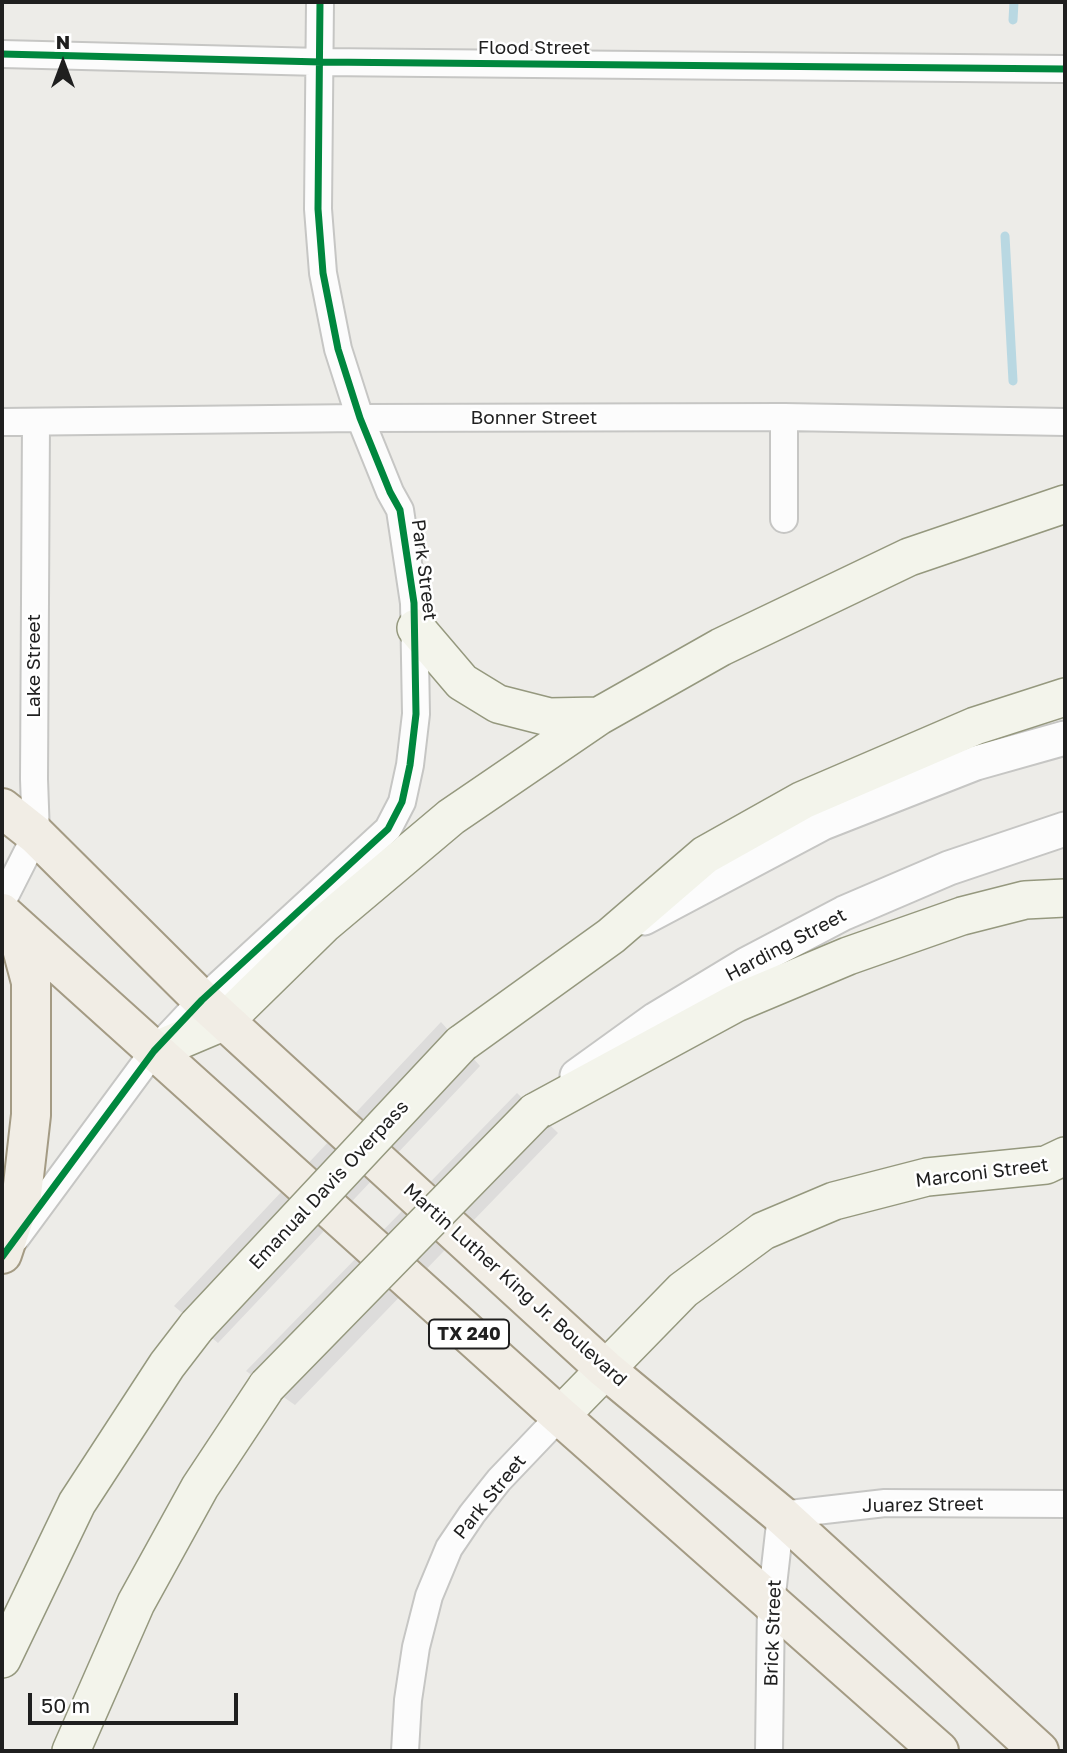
<!DOCTYPE html>
<html>
<head>
<meta charset="utf-8">
<style>
  body { margin:0 }
  #map { position:relative; width:1067px; height:1753px; overflow:hidden; background:#edece8; font-family:"Golos Text",sans-serif }
  canvas { display:block }
  .frame { position:absolute; inset:0; border:4px solid #1f1f1f; pointer-events:none }
  .north { position:absolute; left:28px; top:28px; width:70px; height:70px; -webkit-text-stroke:5px #fff; paint-order:stroke; rotate:0deg; font-size:19px; font-weight:700; line-height:28px; text-align:center; color:#1f1f1f }
  .north::after { content:''; display:block; margin:auto; width:24px; height:32px; background:#1f1f1f; clip-path:polygon(50% 0,100% 100%,50% 72%,0 100%) }
  .scale { position:absolute; left:28px; top:1693px; width:210px; height:32px; box-sizing:border-box; border:4px solid #1f1f1f; border-top:0; padding-left:9px; font-size:21px; line-height:24px; white-space:nowrap; color:#1f1f1f; -webkit-text-stroke:5px #fff; paint-order:stroke }
</style>
</head>
<body>
<div id="map">
<canvas width="1067" height="1753"></canvas>
<div class="frame"></div>
<div class="north">N</div>
<div class="scale">50 m</div>
</div>
<script>
const g = document.querySelector('canvas').getContext('2d');
g.lineJoin = 'round';
function fill(path, color) {
  g.fillStyle = color;
  g.fill(path, 'evenodd');
}
function poly(rows) {
  const path = new Path2D();
  for (const r of rows) {
    path.moveTo(r[0], r[1]);
    for (let i = 2; i < r.length; i += 2) path.lineTo(r[i], r[i + 1]);
  }
  return path;
}
function trace(path, color, width, dash) {
  g.strokeStyle = color;
  g.lineWidth = width;
  g.lineCap = dash ? 'butt' : 'round';
  g.setLineDash(dash || []);
  g.stroke(path);
}
function write(font, color, halo, rows, align = 'center') {
  g.font = font + ' "Golos Text",sans-serif';
  g.lineWidth = 5;
  g.setLineDash([]);
  g.textBaseline = 'middle';
  g.strokeStyle = halo;
  g.fillStyle = color;
  for (const [text, x, y, turn = 0] of rows) {
    g.save();
    g.translate(x, y);
    g.rotate((+turn || 0) * Math.PI / 180);
    g.textAlign = isNaN(turn) ? turn : align;
    if (halo) g.strokeText(text, 0, 0);
    g.fillText(text, 0, 0);
    g.restore();
  }
}
const pier = poly([
  [441,1022,480,1066,218,1343,174,1306],
  [517,1093,558,1133,295,1405,246,1371]
]);
const stream = poly([
  [1013,20,1014,2],
  [1005,236,1013,381]
]);
const minor = poly([
  [2,54,321,62,1065,69],
  [2,422,360,418,784,417,1065,422],
  [784,519,784,417],
  [2,902,36,835,34,779,36,422],
  [16,1238,154,1051,202,1000,388,829,402,802,410,765,416,714,414,603,400,510,390,492,360,418,338,349,323,273,318,209,320,2],
  [405,1751,408,1700,416,1647,429,1596,449,1548,472,1514,499,1480,560,1416],
  [769,1751,771,1603,781,1515,885,1503,1065,1504]
]);
const tertiary = poly([
  [644,918,823,823,976,763,1065,738],
  [577,1076,656,1019,747,964,844,913,949,868,1065,829]
]);
const secondary = poly([
  [416,628,462,682,498,704,549,717,599,716],
  [461,1044,611,936,705,855,803,800,975,726,1065,697],
  [154,1051,225,1021,324,924,451,817,599,716,721,647,909,557,1065,504],
  [535,1112,736,1003,848,956,962,916,1025,900,1065,898],
  [560,1416,683,1290,763,1231,834,1201,927,1177,1046,1165,1065,1156],
  [2,1659,77,1503,167,1365,197,1326],
  [71,1751,136,1603,200,1487,267,1386]
]);
const primary = poly([
  [2,808,36,835,202,1000,605,1369,781,1515,1039,1751],
  [2,913,560,1416,939,1751],
  [2,1254,22,1194,31,1115,31,982,16,926]
]);
const secondaryBridge = poly([
  [197,1326,461,1044],
  [267,1386,535,1112]
]);
const cycleway = poly([
  [2,54,321,62,1065,69],
  [2,1257,154,1051,202,1000,388,829,402,802,410,765,416,714,414,603,400,510,390,492,360,418,338,349,323,273,318,209,320,2]
]);
const shields = [
  [469,1334,80]
];
const shieldNames = [
  ["TX 240",469,1334]
];
const streetNames = [
  ["Flood Street",534,48],
  ["Bonner Street",534,418],
  ["Park Street",424,570,83],
  ["Lake Street",34,666,-90],
  ["Harding Street",786,945,-28],
  ["Marconi Street",982,1173,-7],
  ["Emanual Davis Overpass",329,1185,-47],
  ["Martin Luther King Jr. Boulevard",515,1285,42],
  ["Park Street",490,1497,-51],
  ["Juarez Street",923,1505,-1],
  ["Brick Street",773,1633,-88]
];
fill(pier, '#dddcdb');
trace(stream, '#b9d8e2', 9);
trace(minor, '#c6c6c4', 30);
trace(tertiary, '#c6c6c4', 37);
trace(secondary, '#95987e', 40);
trace(primary, '#a49b84', 42);
trace(minor, '#fcfcfc', 26);
trace(tertiary, '#fcfcfc', 33);
trace(secondary, '#f3f4eb', 37);
trace(primary, '#f1ede5', 38);
trace(secondaryBridge, '#95987e', 40, []);
trace(secondaryBridge, '#f3f4eb', 37);
trace(cycleway, '#00873e', 7);
for (const [x, y, w] of shields) {
  const box = new Path2D();
  box.roundRect(x - w / 2, y - 14.5, w, 29, 5);
  g.fillStyle = '#fff';
  g.fill(box);
  trace(box, '#1f1f1f', 2);
}
write('bold 18px', '#1f1f1f', null, shieldNames);
write('19px', '#1f1f1f', '#fff', streetNames);
</script>
</body>
</html>
